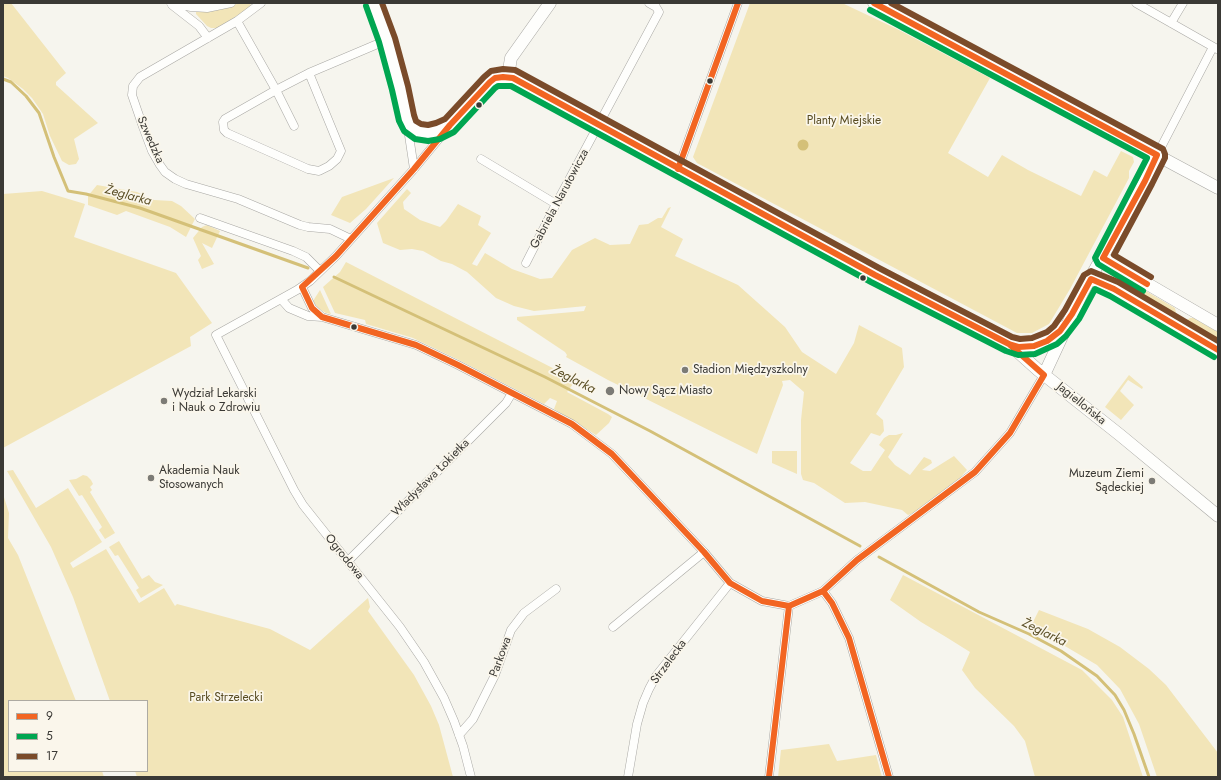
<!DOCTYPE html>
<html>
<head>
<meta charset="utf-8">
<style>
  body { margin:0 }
  #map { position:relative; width:1221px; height:780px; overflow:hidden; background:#f6f5ee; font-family:Jost,sans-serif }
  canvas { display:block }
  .frame { position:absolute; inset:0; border:4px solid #3a3935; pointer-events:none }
  .legend { position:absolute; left:8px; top:700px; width:140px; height:72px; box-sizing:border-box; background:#faf6eb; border:1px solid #adaaa2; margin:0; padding:5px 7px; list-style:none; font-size:12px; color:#3a3935 }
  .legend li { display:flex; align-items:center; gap:8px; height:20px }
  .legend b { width:20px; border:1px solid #adaaa2 }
</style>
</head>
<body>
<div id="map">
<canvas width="1221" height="780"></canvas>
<div class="frame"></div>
<ul class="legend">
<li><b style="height:5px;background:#f26522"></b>9</li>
<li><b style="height:5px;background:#00a651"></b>5</li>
<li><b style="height:5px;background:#7a4b2a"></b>17</li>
</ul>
</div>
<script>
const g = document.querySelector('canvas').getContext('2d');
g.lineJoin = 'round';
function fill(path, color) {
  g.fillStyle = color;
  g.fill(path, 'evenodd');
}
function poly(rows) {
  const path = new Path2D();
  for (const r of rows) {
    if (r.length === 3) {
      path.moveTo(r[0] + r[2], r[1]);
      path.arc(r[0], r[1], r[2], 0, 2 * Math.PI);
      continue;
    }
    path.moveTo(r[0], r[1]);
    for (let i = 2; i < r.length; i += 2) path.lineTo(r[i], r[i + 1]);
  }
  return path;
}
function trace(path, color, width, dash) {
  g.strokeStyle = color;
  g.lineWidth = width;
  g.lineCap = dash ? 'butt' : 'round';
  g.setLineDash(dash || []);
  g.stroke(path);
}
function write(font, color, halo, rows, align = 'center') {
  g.font = font + ' Jost,sans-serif';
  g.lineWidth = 3.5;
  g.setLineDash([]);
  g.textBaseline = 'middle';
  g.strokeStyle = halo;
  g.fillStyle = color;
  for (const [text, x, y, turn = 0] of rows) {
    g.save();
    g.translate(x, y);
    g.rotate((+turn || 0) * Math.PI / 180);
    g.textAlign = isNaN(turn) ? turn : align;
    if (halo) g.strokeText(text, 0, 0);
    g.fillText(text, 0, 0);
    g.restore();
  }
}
const green = poly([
  [3,3,11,3,66,73,56,82,56,85,98,123,74,139,79,159,76,164,69,165,62,161,50,136,43,114,32,98,23,89,8,78,3,76],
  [243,3,250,3,251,7,218,28,211,28,207,26,196,14,196,12,199,11],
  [750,3,842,3,897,29,990,78,948,153,988,177,1002,155,1028,170,1081,196,1094,170,1107,177,1121,151,1133,157,1134,162,1129,171,1129,178,1070,289,1049,324,1032,333,1017,333,697,163,693,157],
  [394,178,366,209,350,223,331,215,342,197],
  [97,185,137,192,154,200,172,201,181,206,195,219,186,237,170,227,126,211,117,215,88,205,88,196],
  [407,189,411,193,403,202,404,209,420,220,440,227,446,221,458,204,481,216,478,225,491,233,472,264,477,266,485,253,512,269,540,279,552,278,572,250,595,238,610,245,630,244,639,225,648,224,658,218,662,218,668,208,671,207,661,227,683,239,675,256,738,285,785,327,802,352,836,374,854,343,859,325,902,348,904,367,876,414,883,420,884,431,880,436,871,433,850,463,863,471,871,471,885,450,879,445,884,438,889,435,896,435,903,433,888,457,895,465,910,475,924,457,931,460,932,463,922,470,930,471,954,456,967,470,959,479,916,512,908,515,902,510,865,502,845,503,814,483,803,480,801,474,801,420,804,392,790,380,782,381,783,385,757,454,608,380,566,357,567,355,565,352,517,320,517,317,584,311,586,306,534,311,514,306,496,298,467,272,452,264,441,261,423,251,412,249,400,250,383,243,377,223],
  [42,191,85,204,74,237,176,273,212,323,190,337,191,346,3,448,3,194],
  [207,225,220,231,212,248,202,243,214,264,202,269,198,260,201,256,193,238,202,227],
  [346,262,576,380,567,392,608,414,612,417,609,423,596,435,554,409,557,401,550,398,544,404,459,360,413,338,366,324,365,320,335,313,323,287,340,272],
  [1115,273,1175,308,1176,313,1172,316,1110,282],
  [320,290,331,314,326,313,318,308,313,301],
  [1190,318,1194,318,1218,332,1217,343,1188,327,1186,324,1187,320],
  [1129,375,1143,387,1142,389,1128,380,1120,391,1134,405,1121,420,1105,407],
  [772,451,797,451,797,474,772,463],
  [13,470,36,508,68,488,102,542,70,563,73,568,106,549,139,603,164,588,175,606,177,604,270,629,310,650,368,598,370,607,368,611,414,675,431,706,439,725,453,777,137,777,135,771,147,771,147,701,110,701,73,597,51,547,7,471],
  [83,475,87,476,91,480,93,484,90,487,92,490,90,492,115,533,105,539,99,530,102,527,82,495,79,496,69,480,76,479],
  [3,494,9,513,8,538,18,555,76,701,9,701,9,771,102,771,104,777,3,777],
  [119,541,142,579,149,575,155,582,163,585,141,598,136,590,139,588,118,555,115,556,109,547],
  [903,575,1082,670,1112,700,1123,717,1143,777,1035,777,1025,741,1014,726,975,688,962,670,970,652,946,637,921,622,890,600],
  [1039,610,1088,629,1120,647,1149,669,1166,685,1218,753,1218,777,1157,777,1139,724,1120,689,1097,665,1031,626],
  [829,744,837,761,876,755,882,777,778,777,781,750]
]);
const water = poly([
  [803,145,5.5]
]);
const stream = poly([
  [3,79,11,82,26,96,39,113,54,157,68,191,86,194,140,208,308,268],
  [334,277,545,377,650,431,860,546],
  [879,557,979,612,1029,634,1061,651,1097,676,1115,695,1124,710,1134,734,1149,777]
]);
const street = poly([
  [171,3,191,7,207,8,231,3],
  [261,3,237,21,140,77,133,86,132,95,143,127,152,151,160,165,165,172,175,179,186,184,238,199,300,225,308,227,330,229,351,239],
  [1136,3,1217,49],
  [172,5,199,26,208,38],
  [237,21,276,90,294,126],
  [1171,23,1183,3],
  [309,73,341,151,337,159,329,166,319,171,308,169,227,133,224,130,223,122,225,119,276,90,309,73,387,40],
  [407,122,414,169],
  [447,129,414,169,336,256,310,281,297,290,216,335,294,490,303,505,400,627,424,662,444,698,454,721,463,746,471,777],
  [1157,155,1213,47],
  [481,159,556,204],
  [678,169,738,3],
  [200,218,293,251,306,257,320,271],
  [526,263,556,204,659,12,656,7,649,3],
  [302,287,312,308,322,317],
  [281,299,289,308,308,316,322,317,416,345,458,365,572,424,612,454,704,552,730,583,762,601,789,606,823,591,857,560,975,472,1010,433,1044,375],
  [348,561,506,403,512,393],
  [823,591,832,603,849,638,889,777],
  [613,627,704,552],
  [459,735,473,719,495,675,511,630,524,613,556,589],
  [628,777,637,724,643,703,649,689,656,676,730,583],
  [769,777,789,606]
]);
const secondary = poly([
  [374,3,387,40,400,88,406,118,410,126,418,132,428,133,439,131,450,125,490,82,495,78,503,77,513,78,875,275,1009,344,1038,370,1120,435,1218,516],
  [874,3,1218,188],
  [513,78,509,70,511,58,550,3],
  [1103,258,1218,325],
  [1091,279,1114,289,1218,350],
  [1010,345,1027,347,1040,344,1052,338,1063,327],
  [1044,375,1083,291,1145,181,1157,155]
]);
const bus1 = poly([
  [874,3,1157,155,1145,181,1103,258,1147,284],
  [503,77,513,78,875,275,1009,344,1044,375,1010,433,975,472,857,560,823,591,789,606,762,601,730,583,704,552,612,454,572,424,458,365,416,345,322,317,312,308,302,287,336,256,414,169,450,125,490,82,495,78,503,77],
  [678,169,738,3],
  [995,337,1009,344,1019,347,1034,346,1047,341,1060,331,1065,324,1072,314,1091,279,1114,289,1218,350],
  [823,591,832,603,849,638,889,777],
  [769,777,789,606]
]);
const bus2 = poly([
  [366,6,379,42,392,90,399,121,404,131,415,139,428,141,440,139,454,132,495,88,498,86,511,86,871,282,1006,351,1018,355,1035,354,1057,344,1066,336,1079,319,1095,289,1110,296,1214,357],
  [870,10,1147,158,1095,258,1098,264,1143,291]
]);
const bus3 = poly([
  [382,3,395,38,408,86,414,115,416,121,421,124,428,125,436,123,445,119,484,77,491,71,503,69,515,70,879,268,1012,337,1020,339,1032,338,1047,332,1054,326,1065,310,1084,275,1091,271,1118,282,1218,341],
  [891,3,1163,149,1165,154,1165,158,1152,184,1114,255,1151,277]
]);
const markers = [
  [710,81,3.5,"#3a3935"],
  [479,105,3.5,"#3a3935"],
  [863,278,3.5,"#3a3935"],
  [354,327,3.5,"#3a3935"],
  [685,370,4,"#7c7b76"],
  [610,391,5,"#7c7b76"],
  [164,401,4,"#7c7b76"],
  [151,478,4,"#7c7b76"],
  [1152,481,4,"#7c7b76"]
];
const parkNames = [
  ["Planty Miejskie",844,121],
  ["Park Strzelecki",226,698]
];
const streetNames = [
  ["Szwedzka",150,140,66],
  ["Gabriela Narutowicza",560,199,-62],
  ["Jagiellońska",1081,404,39],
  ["Władysława Łokietka",431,478,-45],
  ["Ogrodowa",344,557,51],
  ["Parkowa",501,657,-70],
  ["Strzelecka",669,662,-54]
];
const poiNames = [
  ["Stadion Międzyszkolny",693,370],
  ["Nowy Sącz Miasto",619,391],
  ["Wydział Lekarski",172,394],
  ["i Nauk o Zdrowiu",172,408],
  ["Akademia Nauk",159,471],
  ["Stosowanych",159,485],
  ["Muzeum Ziemi",1144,474,"right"],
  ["Sądeckiej",1144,488,"right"]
];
const waterNames = [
  ["Żeglarka",128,196,15],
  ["Żeglarka",573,380,27],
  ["Żeglarka",1044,633,26]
];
fill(green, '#f2e5b8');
fill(water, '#d4c078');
trace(stream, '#d4c078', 3);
trace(street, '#a8a7a3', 9);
trace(secondary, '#a8a7a3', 13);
trace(street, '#fefefc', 8);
trace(secondary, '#fefefc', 12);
trace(bus1, '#f26522', 6);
trace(bus2, '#00a651', 6);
trace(bus3, '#7a4b2a', 6);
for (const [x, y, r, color] of markers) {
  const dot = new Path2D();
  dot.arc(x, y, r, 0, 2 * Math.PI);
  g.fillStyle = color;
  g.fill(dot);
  trace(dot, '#faf6eb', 1.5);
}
write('12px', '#584c22', '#faf6eb', parkNames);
write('12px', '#3a3935', '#faf6eb', streetNames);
write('12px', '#3a3935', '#faf6eb', poiNames, 'left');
write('italic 13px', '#5b4f26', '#faf6eb', waterNames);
</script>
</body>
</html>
